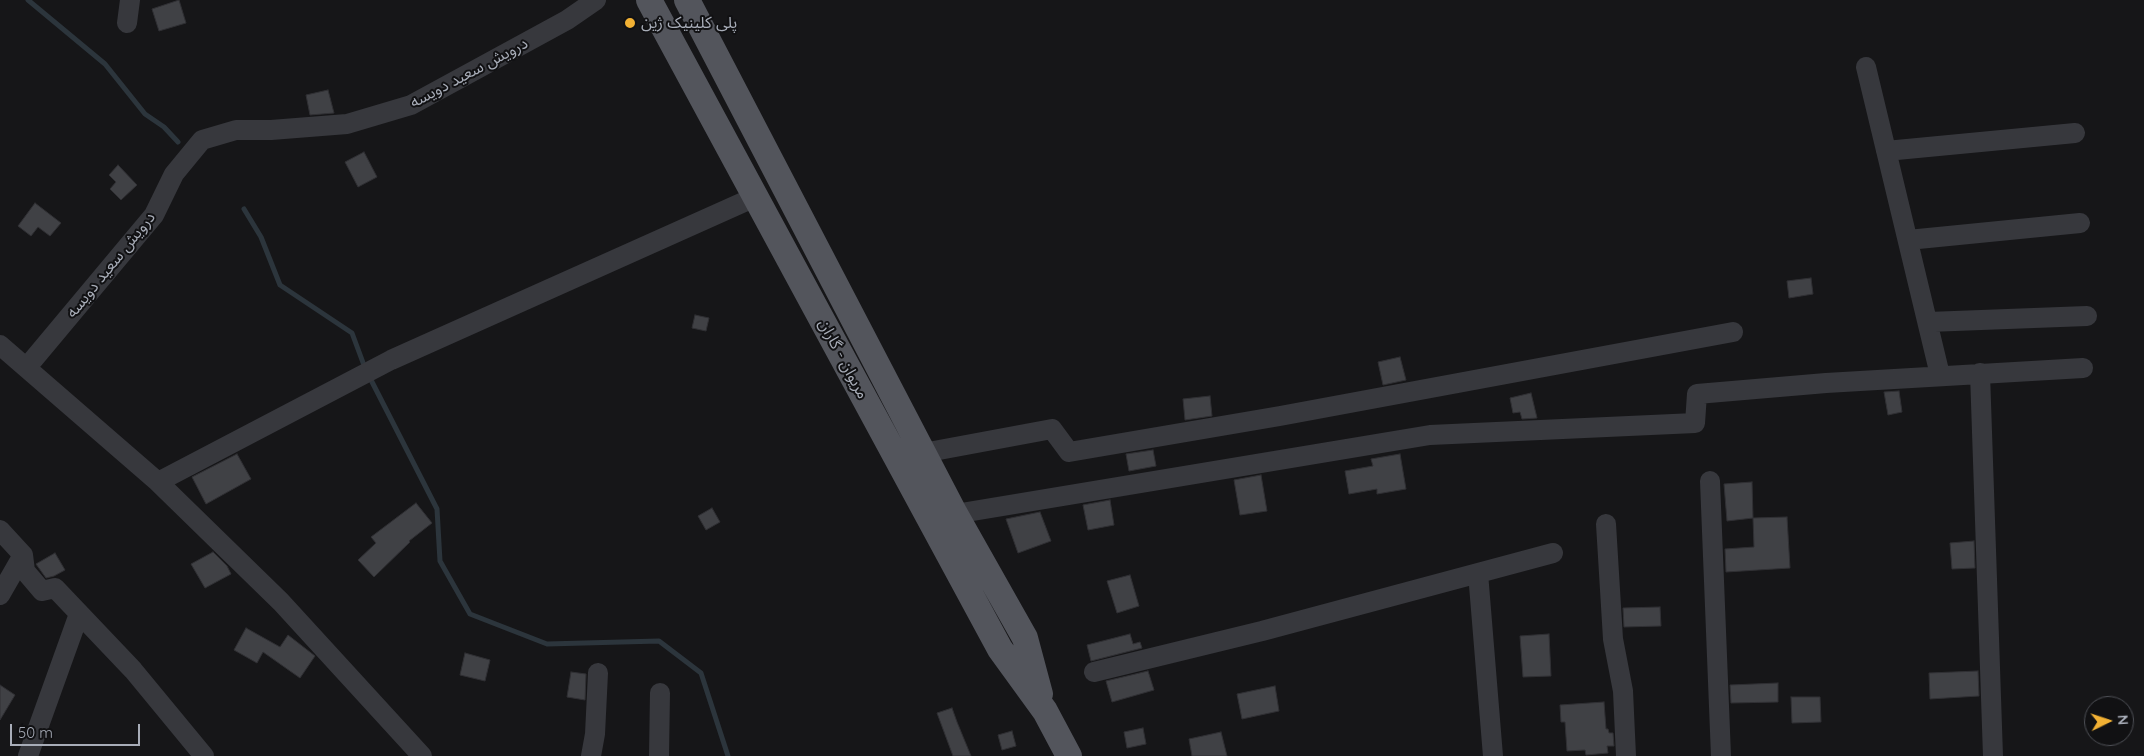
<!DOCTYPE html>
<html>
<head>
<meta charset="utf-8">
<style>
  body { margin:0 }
  #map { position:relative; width:2144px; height:756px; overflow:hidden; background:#161618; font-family:Quicksand,sans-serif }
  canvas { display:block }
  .north { position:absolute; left:2084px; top:696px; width:50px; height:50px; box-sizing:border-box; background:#111113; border:1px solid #4d4f55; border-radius:50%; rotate:86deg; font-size:14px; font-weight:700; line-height:20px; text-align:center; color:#a8adb8 }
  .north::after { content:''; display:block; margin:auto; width:18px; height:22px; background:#f2b134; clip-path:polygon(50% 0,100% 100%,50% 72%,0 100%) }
  .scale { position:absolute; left:10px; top:724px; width:130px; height:22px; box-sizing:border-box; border:2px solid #a8adb8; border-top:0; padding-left:6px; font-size:15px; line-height:18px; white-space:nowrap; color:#a8adb8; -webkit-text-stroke:4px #111113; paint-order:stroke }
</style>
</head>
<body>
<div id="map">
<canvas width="2144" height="756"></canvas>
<div class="north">N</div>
<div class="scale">50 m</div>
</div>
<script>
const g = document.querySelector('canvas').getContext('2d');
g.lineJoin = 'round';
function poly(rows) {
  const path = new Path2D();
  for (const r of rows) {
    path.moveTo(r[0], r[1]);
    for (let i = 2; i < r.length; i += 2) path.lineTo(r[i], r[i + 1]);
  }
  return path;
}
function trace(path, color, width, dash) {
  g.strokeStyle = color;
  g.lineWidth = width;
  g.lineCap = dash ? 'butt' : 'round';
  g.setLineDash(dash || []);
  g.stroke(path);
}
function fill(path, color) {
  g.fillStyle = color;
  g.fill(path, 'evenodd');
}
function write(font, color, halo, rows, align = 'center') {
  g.font = font + ' Quicksand,"Noto Sans Arabic",sans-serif';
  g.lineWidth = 4;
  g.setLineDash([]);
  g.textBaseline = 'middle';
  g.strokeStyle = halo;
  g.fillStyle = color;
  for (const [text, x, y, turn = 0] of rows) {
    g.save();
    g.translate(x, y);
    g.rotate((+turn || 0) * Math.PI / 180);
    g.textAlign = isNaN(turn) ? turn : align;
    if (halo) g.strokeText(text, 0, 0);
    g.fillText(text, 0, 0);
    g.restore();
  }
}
const stream = poly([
  [28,0,105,64,145,114,164,127,178,142],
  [244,209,261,237,280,285,352,333,365,368],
  [369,376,437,509,440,561,470,614,547,644,659,641,701,673,728,756]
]);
const building = poly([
  [179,0,186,23,159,31,152,9,179,0],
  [328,90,334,113,310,115,306,95,328,90],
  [364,152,377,177,358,187,345,162,364,152],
  [118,165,137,185,121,200,110,189,116,182,109,175,118,165],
  [35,203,61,223,50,236,38,227,31,236,18,226,35,203],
  [1811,278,1813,294,1789,298,1787,281,1811,278],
  [695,315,709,318,706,331,692,328,695,315],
  [1400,357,1406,380,1383,385,1378,362,1400,357],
  [1899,391,1902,412,1888,415,1884,392,1899,391],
  [1531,393,1537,418,1522,419,1520,412,1513,413,1510,398,1531,393],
  [1210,396,1212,416,1185,420,1183,399,1210,396],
  [1153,450,1156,466,1129,471,1126,454,1153,450],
  [237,454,251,479,206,504,192,477,237,454],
  [1400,454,1406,489,1377,494,1377,489,1349,494,1345,471,1373,466,1371,459,1400,454],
  [1261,475,1267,511,1240,515,1234,480,1261,475],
  [1752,482,1753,518,1727,521,1724,484,1752,482],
  [1110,500,1114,525,1088,530,1083,505,1110,500],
  [416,503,432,523,409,541,410,542,374,577,358,560,376,543,371,537,416,503],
  [712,508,720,522,706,530,698,516,712,508],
  [1040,512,1051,541,1018,553,1006,519,1040,512],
  [1787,517,1790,568,1726,572,1725,549,1754,547,1753,518,1787,517],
  [1974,541,1975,568,1952,569,1950,543,1974,541],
  [213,552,227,566,231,574,205,588,191,564,213,552],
  [55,553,65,570,54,576,46,578,36,564,55,553],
  [1130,575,1139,606,1117,613,1107,581,1130,575],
  [1660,607,1661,626,1624,627,1623,608,1660,607],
  [246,628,280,647,288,635,315,656,300,678,263,652,257,663,234,650,246,628],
  [1130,634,1133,644,1140,642,1142,648,1091,661,1087,645,1130,634],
  [1549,634,1551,676,1523,677,1520,636,1549,634],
  [465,653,490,660,485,681,460,675,465,653],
  [1148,671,1154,690,1112,702,1106,681,1148,671],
  [1978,671,1979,696,1930,699,1929,673,1978,671],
  [571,672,586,674,585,700,567,697,571,672],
  [1778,683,1778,702,1731,703,1730,685,1778,683],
  [0,685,15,695,0,720,0,685],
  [1275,686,1279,711,1242,719,1237,694,1275,686],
  [1791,697,1820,697,1821,722,1792,723,1791,697],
  [1604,702,1606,729,1608,729,1609,733,1613,733,1614,746,1607,746,1608,753,1586,755,1585,750,1567,751,1565,722,1561,722,1560,705,1604,702],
  [952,708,957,722,971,756,953,756,937,713,952,708],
  [1143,728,1146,744,1127,748,1124,732,1143,728],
  [1012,731,1016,746,1002,750,998,735,1012,731],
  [1221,732,1227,756,1192,756,1189,739,1221,732]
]);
const minor = poly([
  [127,23,130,0],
  [1866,67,1940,375],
  [1886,151,2075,133],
  [1908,240,2080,223],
  [1928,322,2087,316],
  [0,345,158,482,281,602,422,756],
  [27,367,154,215,174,174,202,140,236,130,271,130,347,124,411,105,567,20,596,0],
  [1980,373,1993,756],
  [923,453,1052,429,1069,452,1280,416,1733,332],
  [1710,481,1721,756],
  [158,482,391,360,755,197],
  [955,514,1430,435,1695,423,1697,394,1826,383,2083,368],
  [1606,524,1613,639,1623,691,1626,756],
  [0,530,23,555,25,571,42,591,55,588,133,670,204,756],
  [1478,573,1493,756],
  [0,595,23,555],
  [1094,672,1262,631,1553,553],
  [28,756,79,614],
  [591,756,595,734,598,673],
  [659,756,660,693]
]);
const major = poly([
  [649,0,1000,649,1045,711,1069,756],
  [687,0,955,514,1025,638,1040,694]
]);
const markers = [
  [630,23,6,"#f2b134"]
];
const poiNames = [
  ["پلی کلینیک ژین",641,23]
];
const streetNames = [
  ["درویش سعید دویسه",469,73,-28],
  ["درویش سعید دویسه",111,265,-51],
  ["مریوان - گاران",843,359,62]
];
trace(stream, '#2c353c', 5);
fill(building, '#404145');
trace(building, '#303034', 1);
trace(minor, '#37383d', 20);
trace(major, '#53555c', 26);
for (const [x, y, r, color] of markers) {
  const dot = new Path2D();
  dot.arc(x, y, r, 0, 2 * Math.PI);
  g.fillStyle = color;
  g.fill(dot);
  trace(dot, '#111113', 2);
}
write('16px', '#a8adb8', '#111113', poiNames, 'left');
write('16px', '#a8adb8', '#111113', streetNames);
</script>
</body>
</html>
